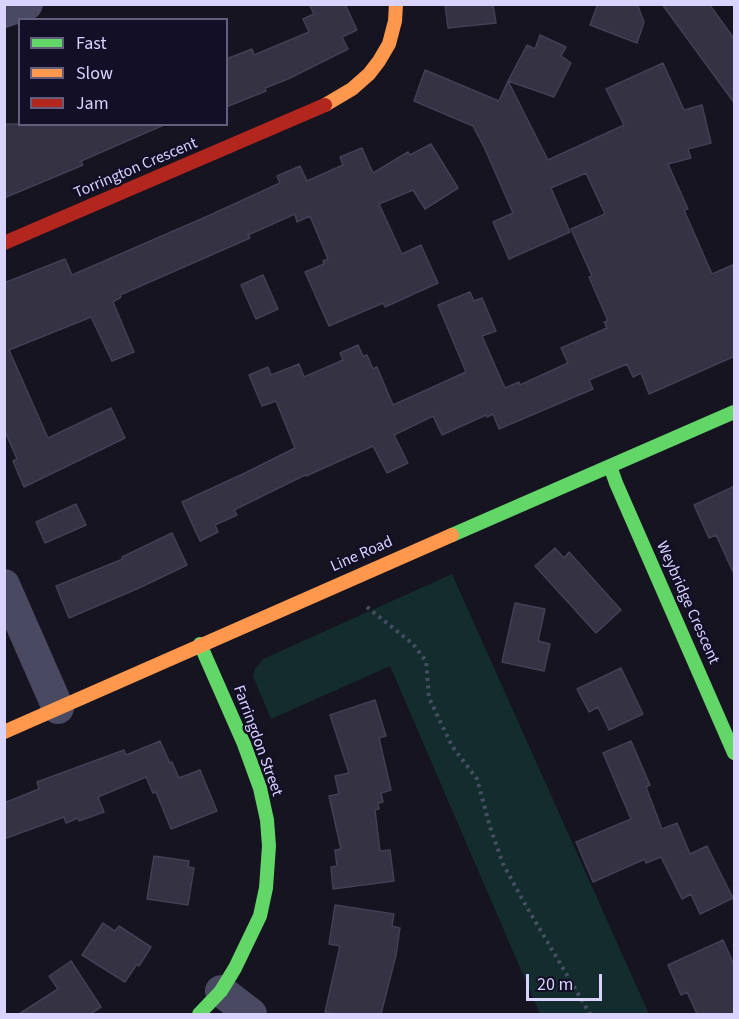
<!DOCTYPE html>
<html>
<head>
<meta charset="utf-8">
<style>
  body { margin:0 }
  #map { position:relative; width:739px; height:1019px; overflow:hidden; background:#161421; font-family:"Source Sans 3",sans-serif }
  canvas { display:block }
  .frame { position:absolute; inset:0; border:6px solid #d9d4ff; pointer-events:none }
  .legend { position:absolute; left:18px; top:18px; width:210px; height:108px; box-sizing:border-box; background:#130f26; border:2px solid #625e7d; margin:0; padding:8px 10px; list-style:none; font-size:18px; color:#d9d4ff }
  .legend li { display:flex; align-items:center; gap:12px; height:30px }
  .legend b { width:30px; border:2px solid #625e7d }
  .scale { position:absolute; left:526px; top:974px; width:76px; height:27px; box-sizing:border-box; border:3px solid #d9d4ff; border-top:0; padding-left:8px; font-size:18px; line-height:21px; white-space:nowrap; color:#d9d4ff; -webkit-text-stroke:4px #130f26; paint-order:stroke }
</style>
</head>
<body>
<div id="map">
<canvas width="739" height="1019"></canvas>
<div class="frame"></div>
<ul class="legend">
<li><b style="height:8px;background:#63d668"></b>Fast</li>
<li><b style="height:8px;background:#ff974d"></b>Slow</li>
<li><b style="height:8px;background:#b3261e"></b>Jam</li>
</ul>
<div class="scale">20 m</div>
</div>
<script>
const g = document.querySelector('canvas').getContext('2d');
g.lineJoin = 'round';
function fill(path, color) {
  g.fillStyle = color;
  g.fill(path, 'evenodd');
}
function poly(rows) {
  const path = new Path2D();
  for (const r of rows) {
    path.moveTo(r[0], r[1]);
    for (let i = 2; i < r.length; i += 2) path.lineTo(r[i], r[i + 1]);
  }
  return path;
}
function trace(path, color, width, dash) {
  g.strokeStyle = color;
  g.lineWidth = width;
  g.lineCap = dash ? 'butt' : 'round';
  g.setLineDash(dash || []);
  g.stroke(path);
}
function write(font, color, halo, rows, align = 'center') {
  g.font = font + ' "Source Sans 3",sans-serif';
  g.lineWidth = 5;
  g.setLineDash([]);
  g.textBaseline = 'middle';
  g.strokeStyle = halo;
  g.fillStyle = color;
  for (const [text, x, y, turn = 0] of rows) {
    g.save();
    g.translate(x, y);
    g.rotate((+turn || 0) * Math.PI / 180);
    g.textAlign = isNaN(turn) ? turn : align;
    if (halo) g.strokeText(text, 0, 0);
    g.fillText(text, 0, 0);
    g.restore();
  }
}
const green = poly([
  [452,574,649,1014,540,1014,390,666,271,719,253,676,255,669,263,659]
]);
const building = poly([
  [309,4,345,4,357,30,342,37,348,49,288,79,265,88,266,91,226,107,226,59,252,49,254,55,309,32,303,19,314,14,309,4],
  [445,4,493,4,496,23,448,28,445,4],
  [598,4,637,4,644,22,637,43,590,25,598,4],
  [662,4,709,4,735,40,735,104,662,4],
  [540,35,566,47,561,56,571,63,554,97,508,81,527,45,535,49,540,35],
  [663,63,684,110,702,105,711,143,688,149,691,158,668,164,688,209,684,210,712,274,735,264,735,356,649,394,641,373,633,377,627,364,589,380,593,389,499,429,493,414,487,417,486,415,442,435,433,416,394,435,408,463,387,473,373,446,306,476,305,475,234,510,237,515,215,525,218,532,200,541,182,502,245,473,295,448,276,401,262,406,249,375,268,367,271,375,299,364,304,377,343,360,340,353,358,345,363,356,367,355,373,369,377,367,393,405,466,372,438,305,470,292,474,301,482,298,496,331,482,336,505,388,519,382,520,385,568,363,561,348,607,328,604,322,608,321,589,277,592,276,571,229,605,214,586,173,551,188,570,232,509,259,493,222,513,213,485,149,473,126,414,101,425,70,499,101,508,81,548,160,624,125,606,89,663,63],
  [4,124,166,124,81,161,83,165,4,198,4,124],
  [431,144,458,188,425,209,413,190,379,204,402,254,421,245,438,283,385,307,383,303,329,326,305,272,324,264,323,261,328,259,310,216,297,222,295,214,248,235,250,238,120,295,121,297,113,302,134,352,112,361,91,317,9,350,48,438,111,408,125,438,24,487,13,461,17,459,4,429,4,283,65,259,72,275,208,216,280,183,277,176,300,166,307,181,343,165,340,157,362,148,373,173,408,152,410,155,431,144],
  [263,275,278,309,256,319,241,285,263,275],
  [735,486,735,576,716,535,709,538,694,505,735,486],
  [76,504,86,525,45,543,36,522,76,504],
  [172,533,187,565,139,588,69,618,56,586,123,559,122,557,172,533],
  [555,548,564,558,569,552,621,610,596,633,535,566,555,548],
  [515,603,545,609,538,641,550,644,544,671,502,662,515,603],
  [621,668,643,714,609,730,598,707,589,712,577,689,621,668],
  [375,700,386,736,379,738,391,790,381,793,383,802,378,803,379,809,375,810,380,851,390,850,394,881,333,889,331,867,337,866,335,850,341,849,329,796,339,794,335,776,349,773,330,715,375,700],
  [160,741,170,763,172,762,179,778,200,770,217,811,171,829,156,792,153,793,146,777,98,797,104,812,79,821,78,818,66,823,64,817,4,839,4,803,39,789,37,782,124,750,126,755,160,741],
  [631,741,650,785,646,787,662,829,677,823,690,854,707,846,733,898,700,914,691,894,682,899,661,857,646,863,645,859,593,882,576,842,631,819,603,753,631,741],
  [154,856,189,861,188,867,194,868,188,905,147,899,154,856],
  [335,905,394,914,392,926,400,928,396,955,381,1014,336,1014,325,1012,340,946,329,944,335,905],
  [103,923,115,931,119,926,151,947,139,966,137,964,125,982,82,955,103,923],
  [723,940,735,967,735,1014,697,1014,687,992,681,995,668,965,723,940],
  [71,961,101,1007,90,1014,19,1014,58,989,49,976,71,961]
]);
const path = poly([
  [367,607,413,644,426,661,429,698,452,746,477,779,490,827,503,864,525,904,590,1014]
]);
const street = poly([
  [4,12,27,4],
  [4,585,58,708],
  [221,991,251,1014]
]);
const fast = poly([
  [610,466,616,483,734,753],
  [452,535,734,412],
  [199,1014,221,991,235,968,260,916,266,888,269,846,267,820,260,788,244,744,200,644]
]);
const slow = poly([
  [325,105,352,89,369,74,379,61,389,44,395,21,396,4],
  [4,732,452,535]
]);
const jam = poly([
  [4,243,325,105]
]);
const streetNames = [
  ["Torrington Crescent",136,169,-23],
  ["Line Road",362,555,-24],
  ["Weybridge Crescent",687,603,66],
  ["Farringdon Street",257,741,70]
];
fill(green, '#132c2d');
fill(building, '#343243');
trace(building, '#433f54', 1.5);
trace(path, '#44505f', 4, [3, 4.5]);
trace(street, '#4a4962', 32);
trace(fast, '#63d668', 14);
trace(slow, '#ff974d', 14);
trace(jam, '#b3261e', 14);
write('16px', '#d9d4ff', '#130f26', streetNames);
</script>
</body>
</html>
